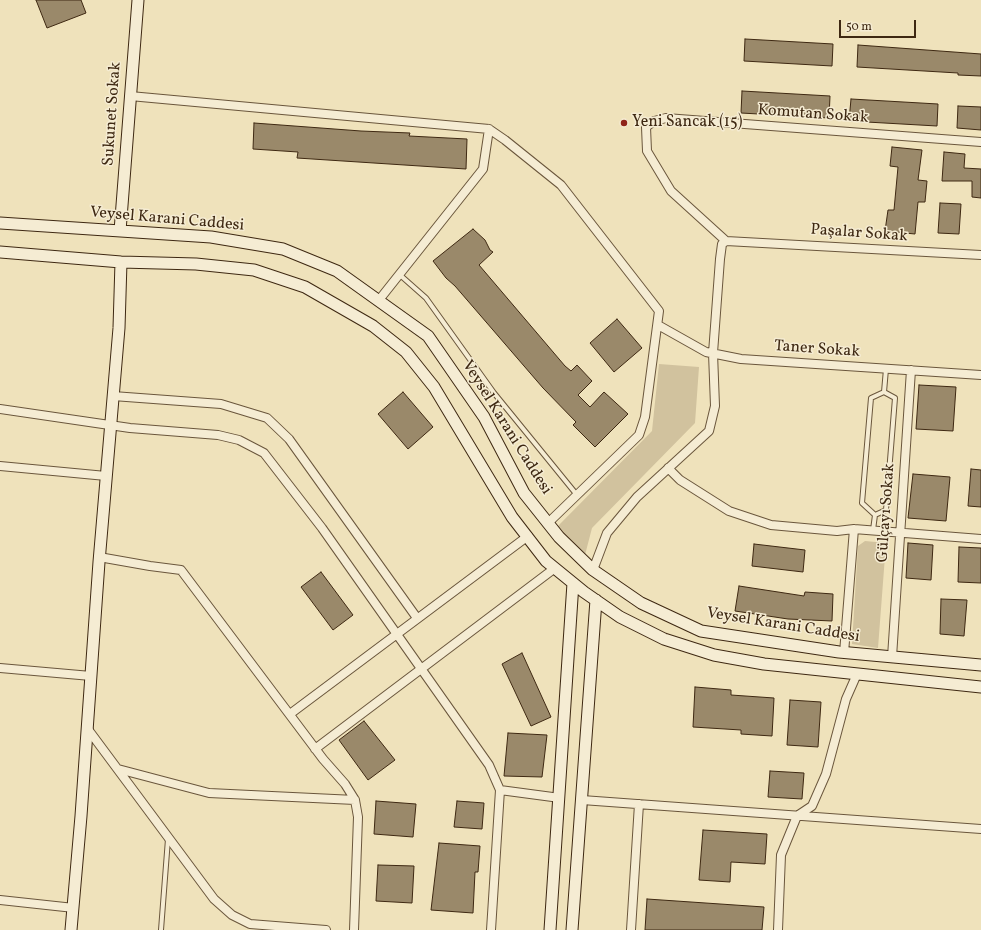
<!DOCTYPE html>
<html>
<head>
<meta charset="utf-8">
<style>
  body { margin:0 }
  #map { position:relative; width:981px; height:930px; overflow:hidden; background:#efe2bb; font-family:Vollkorn,serif }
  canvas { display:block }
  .scale { position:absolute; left:839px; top:20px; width:77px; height:18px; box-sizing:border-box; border:2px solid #3e2812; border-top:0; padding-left:5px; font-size:12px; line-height:14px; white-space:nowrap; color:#3e2812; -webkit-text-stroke:3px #f5ecd3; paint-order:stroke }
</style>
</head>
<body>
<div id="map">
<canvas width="981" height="930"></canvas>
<div class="scale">50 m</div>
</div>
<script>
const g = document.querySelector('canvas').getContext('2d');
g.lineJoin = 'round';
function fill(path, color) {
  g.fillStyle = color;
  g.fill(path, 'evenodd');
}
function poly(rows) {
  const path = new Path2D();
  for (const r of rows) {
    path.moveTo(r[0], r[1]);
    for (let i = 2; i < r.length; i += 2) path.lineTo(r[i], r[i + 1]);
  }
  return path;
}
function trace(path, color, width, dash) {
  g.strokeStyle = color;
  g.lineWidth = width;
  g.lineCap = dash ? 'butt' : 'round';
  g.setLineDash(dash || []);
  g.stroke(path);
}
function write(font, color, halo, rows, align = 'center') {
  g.font = font + ' Vollkorn,serif';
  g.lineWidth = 3;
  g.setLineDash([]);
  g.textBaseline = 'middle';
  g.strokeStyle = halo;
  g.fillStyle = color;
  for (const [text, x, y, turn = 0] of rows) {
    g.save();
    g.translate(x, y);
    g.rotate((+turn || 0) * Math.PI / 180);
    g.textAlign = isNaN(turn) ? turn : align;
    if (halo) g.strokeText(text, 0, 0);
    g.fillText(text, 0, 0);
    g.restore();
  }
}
const green = poly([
  [659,364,699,367,695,423,592,528,585,555,564,536,558,526,652,431],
  [865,541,886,543,878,648,852,644,858,546]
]);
const building = poly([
  [36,0,81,0,86,13,47,28,36,0],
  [745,39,833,44,832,66,744,61,745,39],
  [858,45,981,54,981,76,958,75,958,73,857,67,858,45],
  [742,91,830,96,829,118,741,113,742,91],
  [851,99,938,104,937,126,849,121,851,99],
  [958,106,981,107,981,130,957,128,958,106],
  [254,123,361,131,410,133,409,136,467,139,466,169,297,158,298,152,253,149,254,123],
  [892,147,922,150,918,180,927,181,925,202,918,202,915,234,885,231,888,210,894,210,898,167,890,166,892,147],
  [944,152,965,154,964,168,981,169,981,198,972,197,972,181,942,181,944,152],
  [940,203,961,204,959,234,938,233,940,203],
  [473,229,485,240,490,250,493,252,479,265,565,366,571,371,577,365,592,381,578,395,590,407,604,392,628,414,595,447,573,425,576,422,543,388,455,286,446,278,433,261,473,229],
  [617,319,642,348,614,372,590,343,617,319],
  [919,385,956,387,953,431,916,429,919,385],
  [403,392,433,427,408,449,378,414,403,392],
  [971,469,981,470,981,507,968,506,971,469],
  [913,474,950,477,946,521,908,518,913,474],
  [908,543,933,545,931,580,906,578,908,543],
  [754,544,805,550,803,572,752,566,754,544],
  [959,547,981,548,981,583,958,582,959,547],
  [321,572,353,615,333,630,301,587,321,572],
  [739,586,804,596,805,592,833,594,832,621,788,619,735,611,739,586],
  [941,599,967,600,964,636,940,634,941,599],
  [522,653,551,717,531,726,502,664,522,653],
  [695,687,731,690,731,695,774,698,772,736,741,734,741,730,693,727,695,687],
  [790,700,821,702,818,747,787,745,790,700],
  [364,721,395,760,368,780,339,740,364,721],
  [508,733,547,735,542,777,504,776,508,733],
  [770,771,804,773,802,799,768,797,770,771],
  [376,801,416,804,413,837,374,834,376,801],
  [457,801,484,803,482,829,454,827,457,801],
  [703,830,767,834,765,864,731,862,730,882,699,880,703,830],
  [439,843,480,846,478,872,475,872,473,913,431,910,439,843],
  [378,865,414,866,412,903,376,901,378,865],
  [647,899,764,907,762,930,645,930,647,899]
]);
const lane = poly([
  [400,275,426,298,494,393,577,495],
  [884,392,895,398,886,510,875,515,862,503,871,398,884,392],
  [884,392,886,369],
  [873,530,875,515],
  [161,930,168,839]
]);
const street = poly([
  [130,96,489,129,483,169,379,300],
  [489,129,505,140,561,185,659,311,645,417,639,435,548,523],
  [726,241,671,191,647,151,646,127,654,121,666,118,981,142],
  [658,325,706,352,741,359,981,375],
  [113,396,221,404,267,418,289,439,417,618],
  [0,409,130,428,218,435,239,440,264,453,322,528,489,765,500,790,491,930],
  [0,466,106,476],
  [668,468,680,480,729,511,771,525,837,531,854,529,981,539],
  [99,557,150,566,181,570,323,759,345,784,355,800,358,817,354,930],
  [593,570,607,533,637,497,709,431,715,406,713,353,720,259,722,244,726,241,981,255],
  [844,653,854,529],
  [892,657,911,370],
  [0,668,91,676],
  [290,714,528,536],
  [87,728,214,899,232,915,250,924,326,930],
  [315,749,555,568],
  [118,769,209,793,355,800],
  [500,790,560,798],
  [582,800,981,829],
  [0,900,74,908],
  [631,930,639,804],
  [778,930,781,855,797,816,812,806,826,774,846,699,857,674]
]);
const secondary = poly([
  [0,223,211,237,283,249,337,271,428,336,484,417,524,493,559,537,593,570,641,603,701,631,839,652,981,665],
  [120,231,138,0],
  [0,252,121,262,196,264,254,270,305,287,373,326,406,352,434,387,512,517,546,561,584,592,620,617,664,639,714,655,764,664,981,687],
  [71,930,81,816,99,562,119,328,121,262],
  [550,930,573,583],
  [572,930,596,600]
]);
const markers = [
  [624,123,4,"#8f2418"]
];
const streetNames = [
  ["Sukunet Sokak",113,114,-86],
  ["Komutan Sokak",813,115,4],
  ["Veysel Karani Caddesi",167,220,5],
  ["Paşalar Sokak",859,234,4],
  ["Taner Sokak",817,350,4],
  ["Veysel Karani Caddesi",506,428,58],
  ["Gülçayı Sokak",887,513,-86],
  ["Veysel Karani Caddesi",783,626,9]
];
const poiNames = [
  ["Yeni Sancak (15)",632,123]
];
fill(green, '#d1c29e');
fill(building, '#9a896a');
trace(building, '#3e2812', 1);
trace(lane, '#6a563c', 6);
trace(street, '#6a563c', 10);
trace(secondary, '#3e2812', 13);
trace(lane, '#f5ecd3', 4);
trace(street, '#f5ecd3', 8);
trace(secondary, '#f5ecd3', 11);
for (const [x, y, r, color] of markers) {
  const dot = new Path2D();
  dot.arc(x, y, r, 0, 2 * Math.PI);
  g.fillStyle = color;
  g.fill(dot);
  trace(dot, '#f5ecd3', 1.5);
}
write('16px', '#3e2812', '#f5ecd3', streetNames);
write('16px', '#3e2812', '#f5ecd3', poiNames, 'left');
</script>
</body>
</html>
